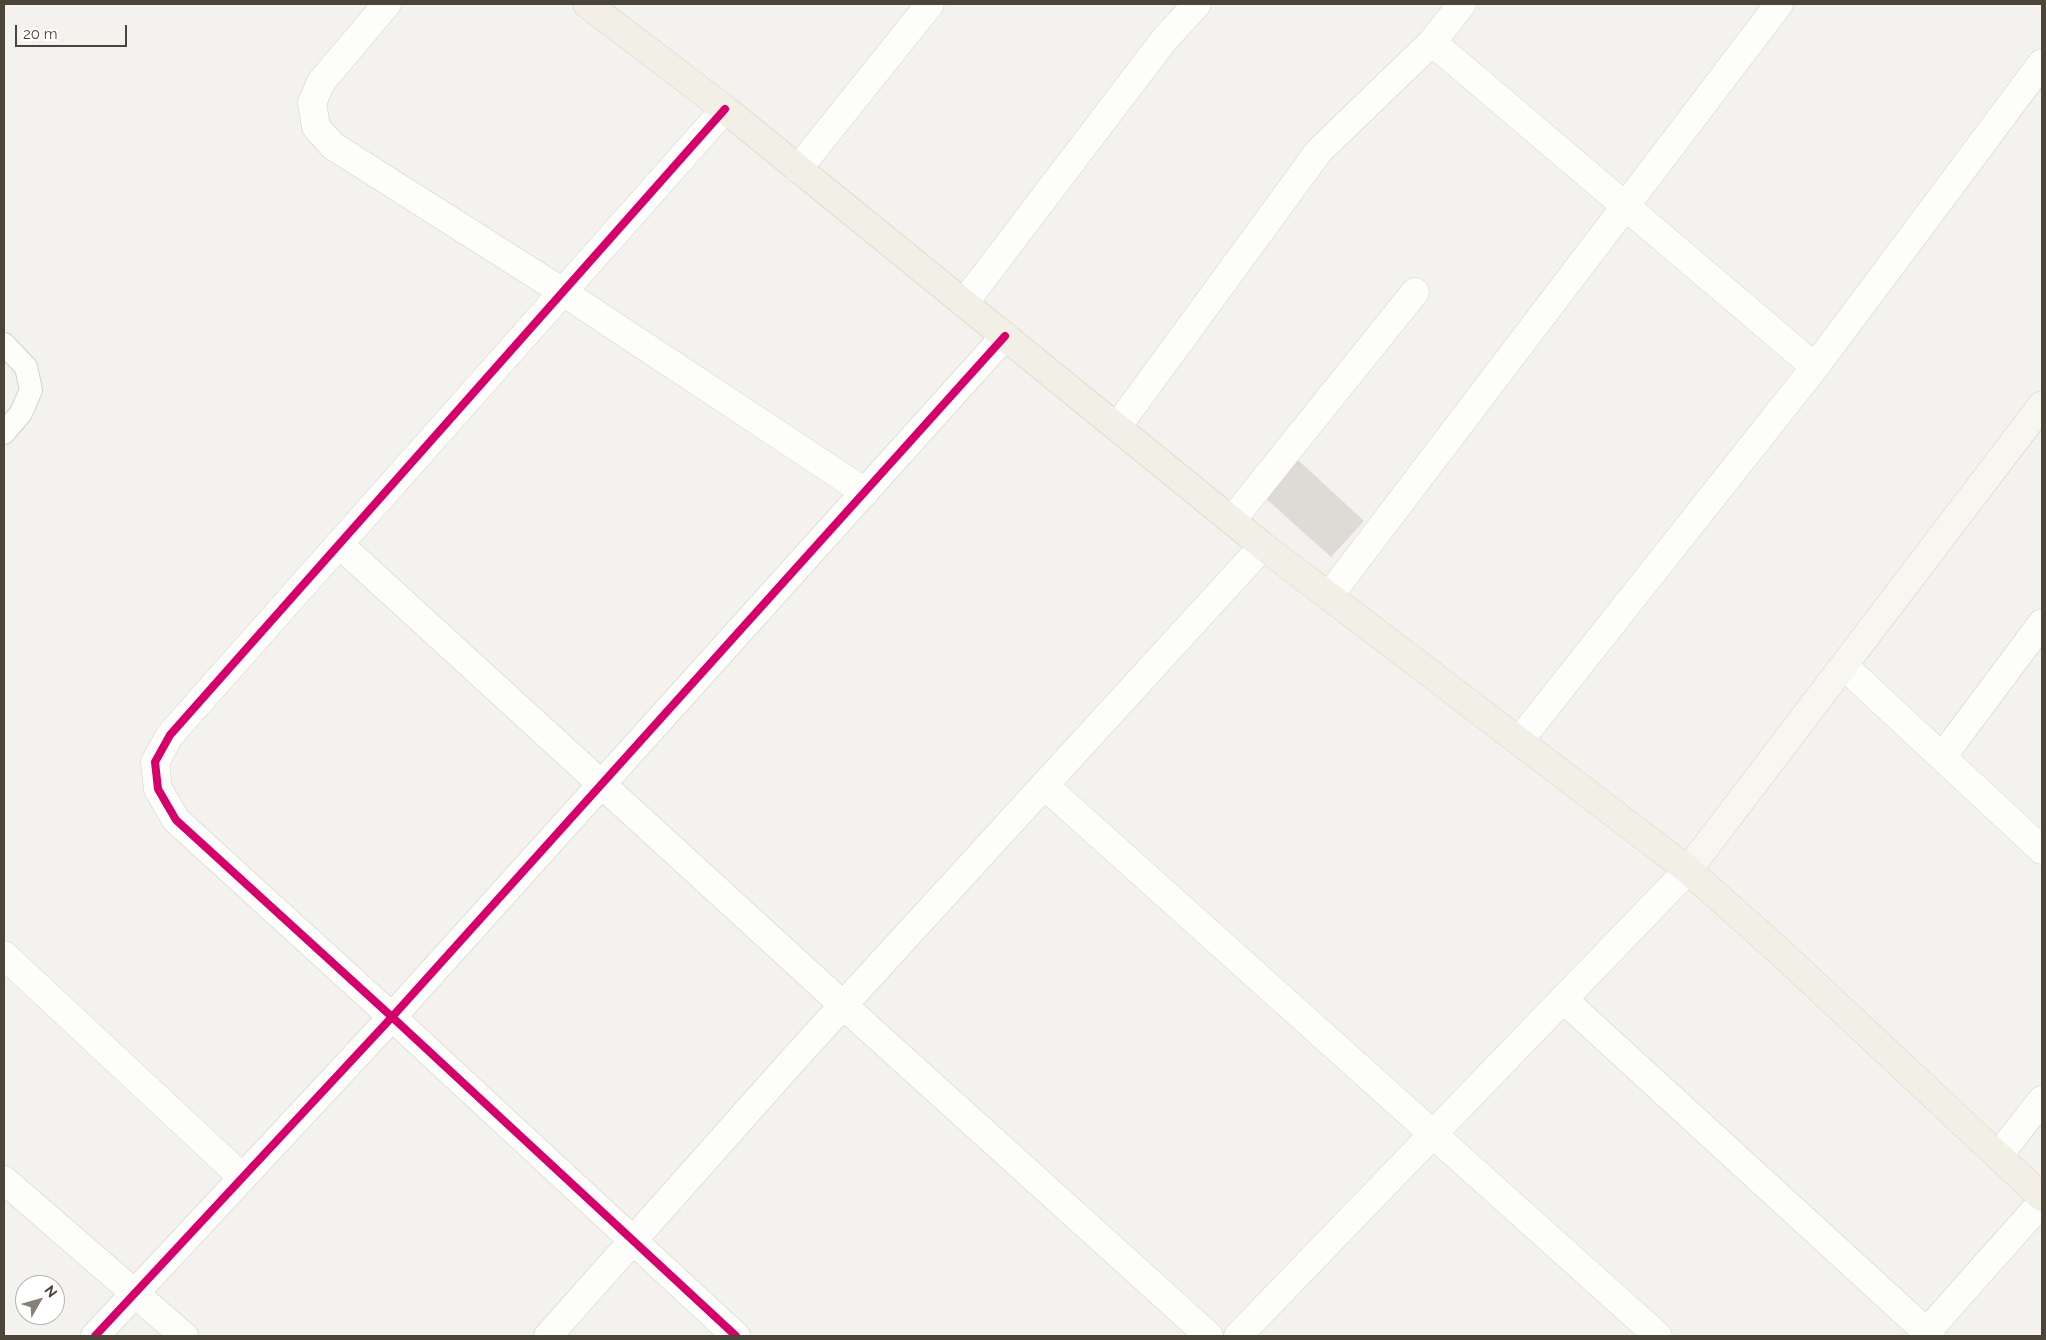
<!DOCTYPE html>
<html>
<head>
<meta charset="utf-8">
<style>
  body { margin:0 }
  #map { position:relative; width:2046px; height:1340px; overflow:hidden; background:#f4f2ee; font-family:Raleway,sans-serif }
  canvas { display:block }
  .frame { position:absolute; inset:0; border:5px solid #4b4439; pointer-events:none }
  .north { position:absolute; left:15px; top:1275px; width:50px; height:50px; box-sizing:border-box; background:#fff; border:1px solid #b7b4b0; border-radius:50%; rotate:52deg; font-size:14px; font-weight:700; line-height:20px; text-align:center; color:#4b4439 }
  .north::after { content:''; display:block; margin:auto; width:18px; height:22px; background:#868178; clip-path:polygon(50% 0,100% 100%,50% 72%,0 100%) }
  .scale { position:absolute; left:15px; top:25px; width:112px; height:22px; box-sizing:border-box; border:2px solid #4b4439; border-top:0; padding-left:6px; font-size:15px; line-height:18px; white-space:nowrap; color:#4b4439; -webkit-text-stroke:4px #fff; paint-order:stroke }
</style>
</head>
<body>
<div id="map">
<canvas width="2046" height="1340"></canvas>
<div class="frame"></div>
<div class="north">N</div>
<div class="scale">20 m</div>
</div>
<script>
const g = document.querySelector('canvas').getContext('2d');
g.lineJoin = 'round';
function fill(path, color) {
  g.fillStyle = color;
  g.fill(path, 'evenodd');
}
function poly(rows) {
  const path = new Path2D();
  for (const r of rows) {
    path.moveTo(r[0], r[1]);
    for (let i = 2; i < r.length; i += 2) path.lineTo(r[i], r[i + 1]);
  }
  return path;
}
function trace(path, color, width, dash) {
  g.strokeStyle = color;
  g.lineWidth = width;
  g.lineCap = dash ? 'butt' : 'round';
  g.setLineDash(dash || []);
  g.stroke(path);
}
const building = poly([
  [1297,459,1364,521,1331,557,1263,496]
]);
const lane = poly([
  [4,344,26,367,31,390,21,413,4,433]
]);
const street = poly([
  [387,4,321,82,312,103,316,127,333,146,563,292,865,492],
  [1432,42,1815,367],
  [725,109,170,735,155,762,158,789,176,820,392,1017,736,1336],
  [798,169,930,4],
  [964,303,1164,40,1197,4],
  [1117,427,1319,151,1432,42,1462,4],
  [1232,520,1415,292],
  [339,544,843,1005,1209,1336],
  [1329,596,1779,4],
  [1844,666,2042,850],
  [1519,741,1815,367,2042,63],
  [1942,757,2042,623],
  [1044,785,1658,1336],
  [4,955,242,1177],
  [1563,999,1931,1336],
  [1998,1156,2042,1100],
  [4,1180,184,1336],
  [95,1336,392,1017,1005,336],
  [548,1336,794,1059,1263,546],
  [1238,1336,1688,870],
  [1923,1336,2042,1202]
]);
const secondary = poly([
  [1688,870,2042,405]
]);
const primary = poly([
  [587,4,725,109,1263,546,1688,870,1778,950,2042,1197]
]);
const cycleway = poly([
  [725,109,170,735,155,762,158,789,176,820,392,1017,736,1336],
  [95,1336,392,1017,1005,336]
]);
fill(building, '#dedbd6');
trace(lane, '#d2d0cb', 24);
trace(street, '#d2d0cb', 29);
trace(secondary, '#d3cfc5', 29);
trace(primary, '#d6cebb', 29);
trace(lane, '#fdfdfc', 22);
trace(street, '#fdfdfc', 28);
trace(secondary, '#f7f6f1', 28);
trace(primary, '#f2efe6', 28);
trace(cycleway, '#d6006c', 8);
</script>
</body>
</html>
